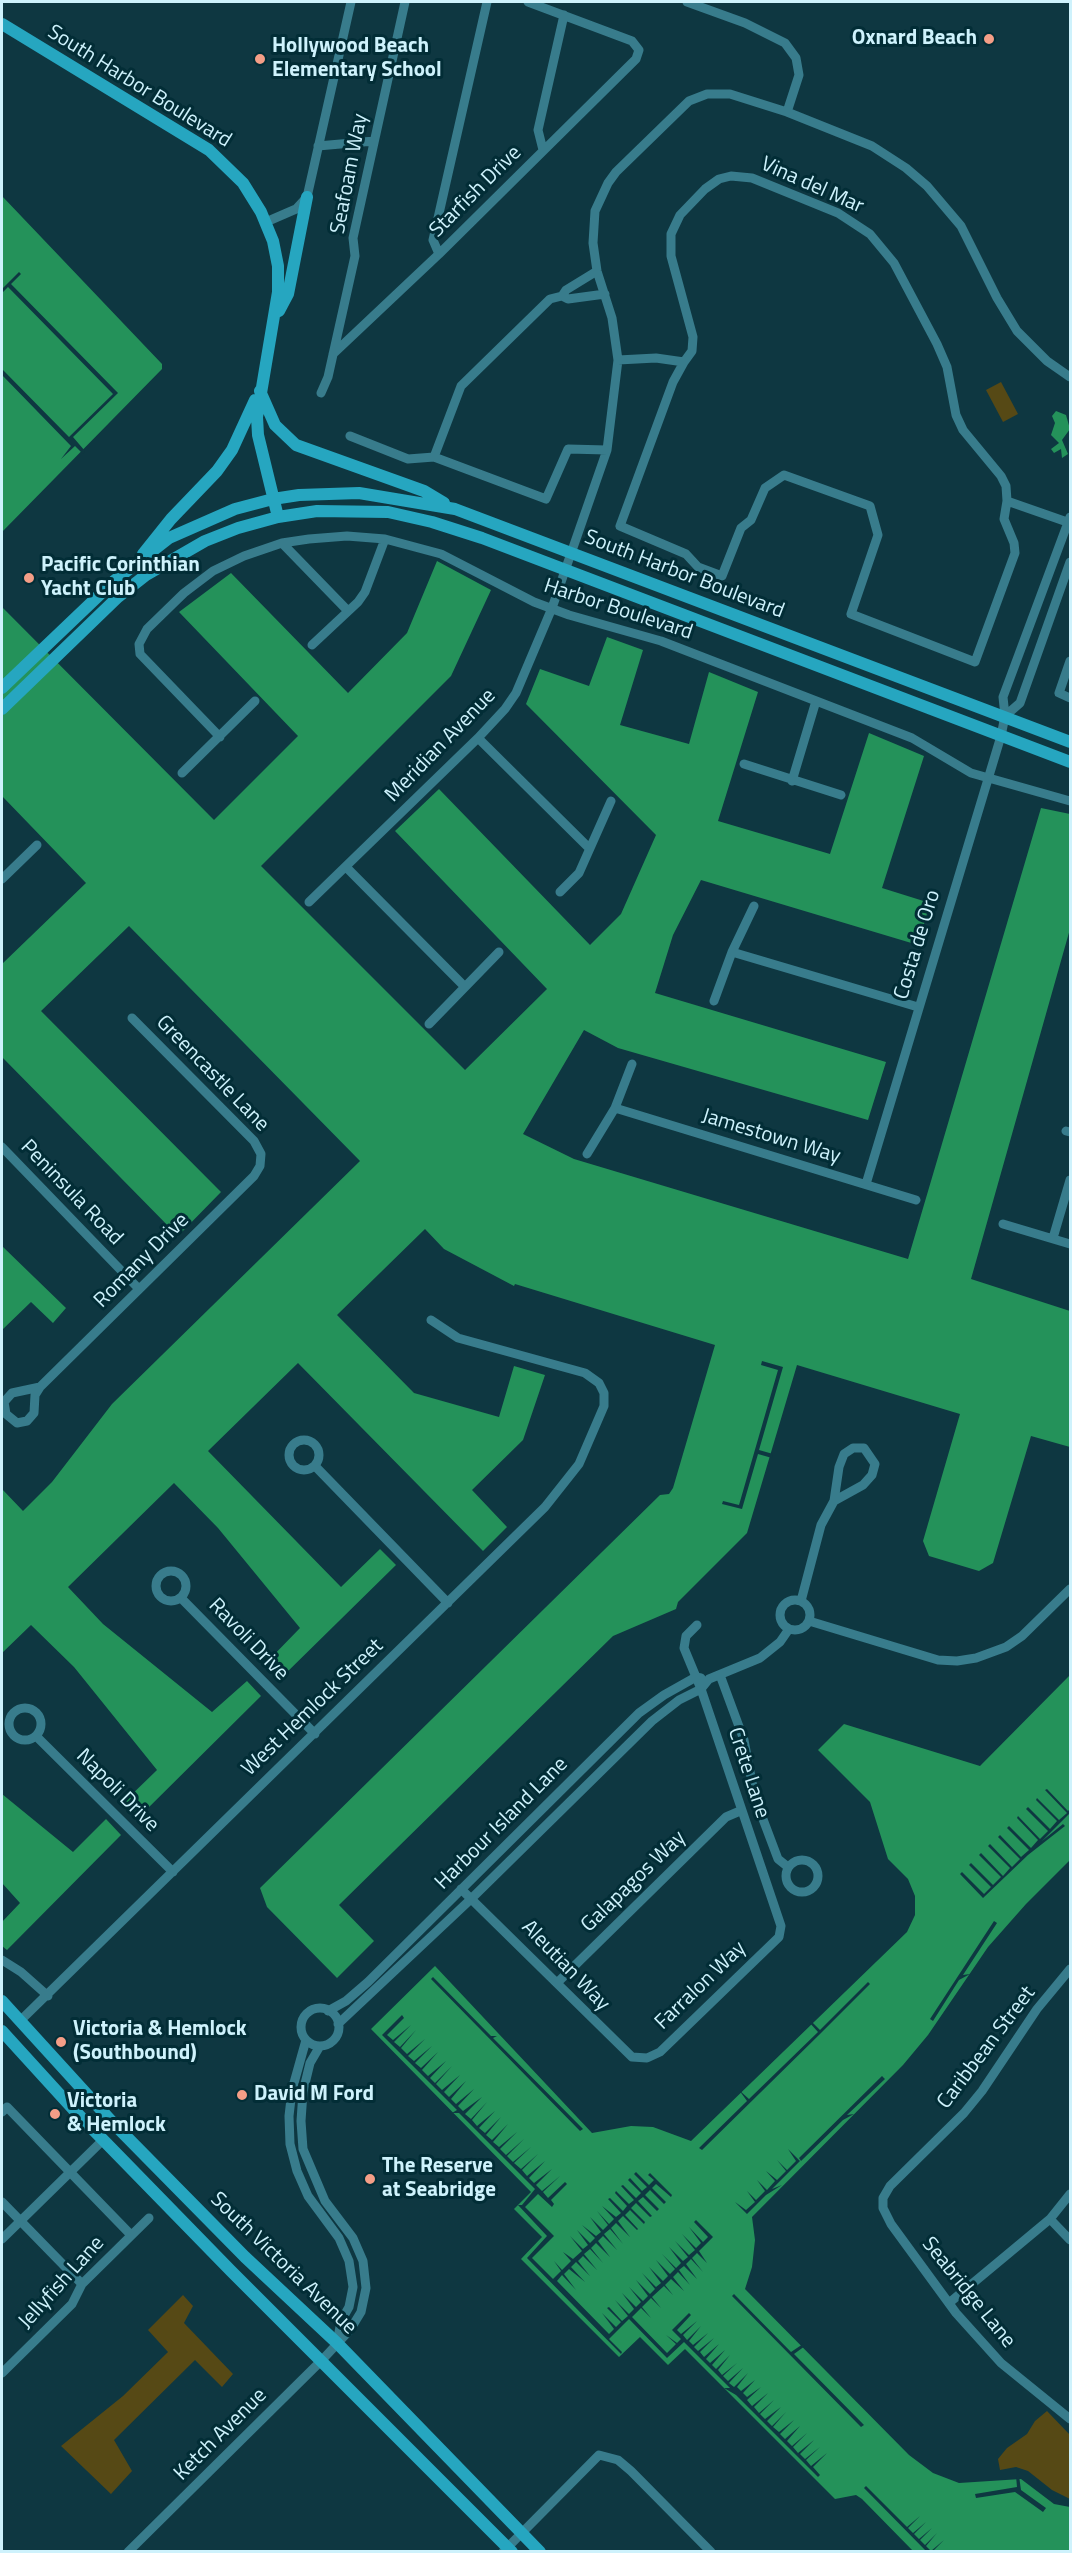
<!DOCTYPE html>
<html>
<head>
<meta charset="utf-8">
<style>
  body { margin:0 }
  #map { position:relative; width:1072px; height:2553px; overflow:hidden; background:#0e3741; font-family:"Titillium Web",sans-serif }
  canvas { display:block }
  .frame { position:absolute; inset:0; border:3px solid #cef2fc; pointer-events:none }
</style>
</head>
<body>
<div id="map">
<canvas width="1072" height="2553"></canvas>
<div class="frame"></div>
</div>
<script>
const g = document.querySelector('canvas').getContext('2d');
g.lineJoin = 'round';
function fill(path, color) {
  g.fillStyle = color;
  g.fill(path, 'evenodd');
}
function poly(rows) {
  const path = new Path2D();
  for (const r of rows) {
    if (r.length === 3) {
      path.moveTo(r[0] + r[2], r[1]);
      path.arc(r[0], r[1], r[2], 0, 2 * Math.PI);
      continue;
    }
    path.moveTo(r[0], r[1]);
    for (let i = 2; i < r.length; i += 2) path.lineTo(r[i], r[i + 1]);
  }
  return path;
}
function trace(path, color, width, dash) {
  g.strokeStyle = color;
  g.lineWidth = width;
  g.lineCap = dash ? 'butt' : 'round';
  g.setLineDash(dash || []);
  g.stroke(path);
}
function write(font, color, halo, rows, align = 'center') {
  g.font = font + ' "Titillium Web",sans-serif';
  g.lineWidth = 6;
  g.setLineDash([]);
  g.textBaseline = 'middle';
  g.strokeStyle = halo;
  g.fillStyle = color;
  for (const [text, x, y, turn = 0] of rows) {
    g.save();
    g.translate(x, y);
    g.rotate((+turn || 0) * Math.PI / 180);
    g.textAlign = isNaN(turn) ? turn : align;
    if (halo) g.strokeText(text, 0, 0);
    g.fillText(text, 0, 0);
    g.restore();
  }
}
const green = poly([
  [1001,382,1018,414,1003,422,986,390],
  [183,2295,193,2306,184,2323,233,2374,222,2387,195,2360,114,2440,132,2471,111,2494,61,2446,123,2396,168,2352,148,2330],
  [1047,2411,1070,2435,1070,2499,1052,2490,1028,2471,1016,2467,1000,2470,998,2459,1007,2448,1027,2434,1035,2421]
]);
const water = poly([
  [2,196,162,364,162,369,2,532],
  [1056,411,1066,415,1070,429,1062,440,1068,454,1062,458,1061,449,1054,453,1051,449,1059,443,1051,435,1055,423,1052,416],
  [437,561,491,590,451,676,261,866,465,1070,547,989,395,831,439,789,590,945,621,914,656,835,526,704,540,669,589,686,607,637,643,650,620,725,689,744,709,672,758,692,718,821,830,854,869,733,924,756,882,888,930,903,918,945,701,880,673,935,655,993,886,1062,868,1120,618,1048,584,1030,523,1134,574,1159,908,1259,1041,808,1070,814,1070,929,971,1279,1070,1311,1070,1447,1031,1436,993,1563,979,1571,929,1556,923,1541,960,1414,797,1365,747,1533,678,1602,676,1609,613,1636,339,1905,374,1941,337,1978,267,1907,260,1888,660,1495,669,1494,673,1488,715,1345,515,1284,514,1286,444,1249,425,1229,337,1315,414,1393,499,1417,514,1366,545,1375,523,1440,472,1490,507,1527,483,1551,298,1363,208,1451,341,1587,380,1549,396,1565,281,1678,266,1663,300,1628,218,1528,174,1483,68,1587,103,1624,212,1712,247,1681,261,1696,139,1817,124,1802,157,1770,74,1667,31,1625,2,1653,2,1489,23,1511,52,1482,112,1404,360,1161,129,926,41,1011,221,1192,178,1236,2,1057,2,964,86,883,2,796,2,607,214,820,298,736,179,612,231,573,348,693,407,633],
  [2,1246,66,1308,53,1323,31,1302,2,1330],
  [1070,1675,1070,1860,1026,1904,988,1947,928,2035,903,2065,752,2217,755,2240,752,2267,745,2289,909,2455,933,2473,959,2483,1021,2479,1054,2504,1070,2507,1070,2551,913,2551,862,2499,856,2495,835,2499,685,2349,668,2365,640,2337,619,2357,521,2259,542,2237,514,2209,531,2192,371,2029,435,1966,592,2133,631,2126,653,2127,691,2141,907,1932,915,1915,915,1896,908,1879,888,1859,870,1802,818,1750,844,1724,980,1766],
  [2,1794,73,1852,106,1819,121,1835,7,1950,2,1946,2,1922,20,1903,2,1883]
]);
const pier = poly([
  [19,272,21,274,11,284,118,393,73,437,85,451,83,454,75,446,61,459,71,446,2,375,2,369,69,437,113,394,8,287,2,293,2,289],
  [762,1361,783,1367,759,1450,773,1454,772,1458,758,1454,742,1509,722,1504,723,1501,739,1505,778,1370,761,1365],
  [1047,1789,1068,1811,1070,1809,1070,1813,1042,1841,1063,1824,1065,1826,1028,1855,983,1898,960,1874,962,1872,984,1894,991,1887,969,1865,971,1863,993,1885,1001,1877,979,1855,981,1853,1003,1876,1010,1868,988,1846,990,1844,1012,1867,1020,1859,998,1837,1000,1835,1021,1857,1029,1850,1007,1828,1009,1826,1031,1848,1038,1840,1017,1818,1018,1816,1040,1839,1048,1831,1026,1809,1028,1807,1050,1829,1057,1821,1036,1800,1037,1798,1059,1820,1067,1813,1045,1790],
  [994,1921,997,1923,963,1975,970,1974,959,1980,933,2021,930,2019],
  [433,1977,491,2036,497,2036,493,2038,583,2129,580,2131,431,1979],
  [868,1982,870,1984,820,2034,702,2150,699,2148,747,2101,739,2090,749,2099,818,2032,808,2021,810,2020,820,2030],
  [402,2015,404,2018,387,2035,393,2040,411,2025,394,2042,400,2047,416,2030,401,2048,407,2054,425,2039,408,2056,414,2061,432,2046,415,2063,421,2068,438,2052,422,2070,428,2076,446,2061,430,2078,435,2083,452,2066,436,2084,442,2090,460,2075,444,2092,449,2097,466,2081,451,2099,456,2104,474,2089,458,2106,463,2111,482,2097,465,2114,471,2119,487,2102,472,2120,477,2126,495,2111,479,2128,485,2133,501,2117,486,2135,492,2140,508,2124,493,2142,499,2147,517,2132,500,2149,506,2155,524,2139,507,2156,513,2162,531,2147,514,2163,521,2169,538,2154,522,2170,527,2176,545,2161,529,2178,534,2183,552,2169,536,2185,542,2191,560,2176,543,2192,548,2198,565,2182,567,2184,551,2200,554,2204,552,2207,538,2194,525,2207,554,2236,532,2258,553,2279,561,2271,554,2261,562,2270,571,2261,563,2252,573,2259,582,2251,570,2236,583,2249,588,2245,577,2230,590,2243,595,2238,582,2225,596,2236,601,2232,590,2217,603,2230,608,2225,597,2211,609,2224,614,2219,602,2206,616,2217,621,2213,608,2199,610,2198,623,2211,627,2206,615,2193,616,2191,629,2204,634,2200,621,2186,623,2185,636,2198,641,2193,628,2180,630,2178,642,2191,647,2187,634,2174,636,2172,649,2185,654,2180,648,2175,650,2173,672,2195,671,2197,656,2184,652,2188,666,2202,664,2204,650,2190,645,2195,659,2209,657,2211,643,2197,638,2201,652,2216,650,2217,636,2203,631,2208,645,2222,644,2224,630,2210,625,2215,638,2229,637,2230,623,2216,618,2221,630,2237,616,2223,611,2228,623,2244,610,2229,604,2234,617,2250,603,2236,598,2241,610,2257,596,2243,591,2248,603,2263,590,2249,584,2254,597,2270,583,2256,578,2261,590,2276,576,2262,571,2267,585,2282,569,2269,564,2274,576,2290,562,2275,557,2281,609,2334,614,2329,602,2313,616,2327,621,2322,607,2308,609,2307,622,2321,628,2316,615,2300,629,2314,634,2309,622,2293,636,2307,641,2302,629,2287,643,2301,648,2296,636,2280,650,2294,655,2289,642,2273,656,2287,661,2283,649,2267,663,2281,668,2276,656,2260,670,2274,675,2269,662,2254,676,2268,681,2263,669,2247,683,2261,688,2257,675,2241,689,2255,695,2250,682,2234,696,2248,701,2243,689,2227,703,2242,708,2237,694,2222,696,2220,713,2237,699,2251,707,2263,697,2253,692,2258,703,2272,691,2259,686,2264,697,2279,684,2266,679,2270,690,2285,678,2272,673,2277,684,2291,671,2279,665,2285,673,2295,664,2286,652,2297,661,2308,651,2298,642,2307,651,2318,641,2308,632,2317,667,2353,676,2344,666,2335,677,2343,681,2339,672,2330,689,2313,691,2315,677,2330,681,2334,697,2321,683,2335,687,2340,701,2326,689,2341,693,2345,708,2333,694,2347,698,2351,714,2338,700,2352,704,2357,719,2344,706,2359,710,2363,725,2350,712,2365,716,2369,730,2355,718,2370,722,2375,737,2363,723,2376,728,2381,743,2368,729,2383,734,2387,748,2373,737,2387,741,2391,755,2380,743,2393,747,2397,761,2387,747,2400,752,2406,768,2393,754,2407,759,2413,774,2400,760,2414,765,2419,781,2407,767,2421,772,2426,786,2412,773,2427,779,2432,794,2420,780,2434,785,2439,800,2426,787,2441,792,2446,807,2433,793,2447,798,2453,814,2440,800,2454,805,2459,820,2447,806,2460,811,2466,827,2453,813,2467,820,2475,818,2477,736,2395,724,2388,730,2388,684,2342,667,2358,629,2319,609,2339,622,2352,621,2354,527,2258,547,2236,518,2205,522,2205,535,2189,459,2113,452,2113,457,2110,382,2035],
  [882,2076,885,2079,847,2115,854,2114,843,2120,801,2161,799,2158],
  [788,2149,800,2161,772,2189,782,2185,766,2195,747,2214,735,2202,746,2210,755,2202,747,2191,756,2200,765,2191,757,2180,767,2190,775,2181,766,2171,777,2180,786,2171,777,2160,787,2170,796,2161],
  [734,2294,791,2352,803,2344,805,2346,794,2354,864,2425,861,2427,732,2296],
  [1016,2476,1019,2476,1021,2490,1046,2508,1043,2512,1015,2492,976,2498,975,2494,1017,2487],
  [866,2486,907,2527,920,2516,908,2528,913,2533,926,2522,914,2534,919,2539,932,2528,920,2540,925,2545,937,2533,926,2546,931,2551,944,2540,933,2551,926,2551,864,2488]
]);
const street = poly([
  [687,2,745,23,785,43,796,58,799,75,787,112],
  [318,146,374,141],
  [543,150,538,130,564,15],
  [266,222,296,209,307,197,351,2],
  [439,254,433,240,487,2],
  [562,296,568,299,605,294],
  [333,354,439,254,636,59,639,50,632,41,528,2],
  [618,360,656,358,684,362,692,351,693,337,671,256,671,234,680,215,705,189,719,179,731,176,752,178,838,213,870,234,894,263,937,344,947,367,956,415,963,430,1001,476,1006,486,1007,501,1004,519,1014,543,1015,553,975,662,851,614,878,535,870,506,784,475,765,488,751,520,741,528,722,576,698,567,686,554,620,526,673,382,684,362],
  [321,393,328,377,355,256,353,238,405,2],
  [350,436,408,459,434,457,546,499,568,449,607,450],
  [434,457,461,386,550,299,562,296,566,290,597,271],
  [1007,501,1070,523],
  [282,543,348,611],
  [312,645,358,602,365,592,385,539],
  [1070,661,1059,693,1070,698],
  [1005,716,1020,703,1070,562],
  [220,737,140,654,139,644,147,629,184,593,213,571,244,556,282,543,309,539,347,536,385,539,441,554,534,602,569,615,661,641,912,738,971,773,1070,801],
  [478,738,589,848],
  [744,764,841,795],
  [182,773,255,701],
  [792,781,816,701],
  [346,867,464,986],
  [2,879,37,845],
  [560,892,579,873,611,801],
  [309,902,478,738,505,709,516,693,552,608,607,450,618,360,612,318,597,271,593,243,595,211,608,183,616,172,689,101,707,94,730,94,787,112,872,146,906,168,927,186,961,226,997,298,1017,331,1047,361,1070,377],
  [732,952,918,1007],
  [714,1001,732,952,754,906],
  [429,1024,499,952],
  [615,1108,916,1200],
  [1066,1131,1070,1132],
  [2,1147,139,1289],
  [587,1154,615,1108,632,1064],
  [866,1184,1001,736,1005,716,1003,697,1070,517],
  [1003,1224,1070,1244],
  [1053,1238,1070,1180],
  [40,1387,254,1176,260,1166,261,1154,254,1141,132,1018],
  [40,1387,35,1395,34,1413,27,1421,17,1423,6,1414,4,1402,12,1393,40,1387],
  [304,1455,15],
  [315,1466,448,1603],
  [171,1586,15],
  [181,1598,315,1734],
  [795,1615,15],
  [801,1601,821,1525,834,1501,839,1467,844,1454,853,1448,864,1448,875,1464,872,1475,863,1485,834,1501],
  [809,1621,938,1660,957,1661,976,1658,1006,1647,1022,1636,1070,1589],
  [720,1675,744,1740,755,1798,778,1859,788,1867],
  [25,1724,16],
  [36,1736,173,1872],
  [802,1876,16],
  [461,1889,632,2057,647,2058,660,2052,779,1937,781,1926,701,1689,684,1648,686,1636,697,1625],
  [2,1960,21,1972,48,1996],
  [1070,1969,1037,2009,982,2091,964,2113,890,2186,883,2198,883,2208,891,2224,956,2313,1001,2363,1070,2419],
  [557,1983,726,1817,740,1811],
  [320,2027,19],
  [328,2011,346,2001,368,1982,639,1713,664,1695,696,1677,701,1678],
  [21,2020,545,1507,579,1464,604,1406,604,1393,599,1383,585,1373,458,1338,431,1320],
  [338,2024,471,1899,652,1721,679,1700,701,1689,709,1679,760,1658,780,1642,789,1629],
  [306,2040,292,2090,289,2116,290,2144,297,2171,308,2196,339,2238,349,2261,353,2287,349,2307,341,2321,337,2343],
  [2,2112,7,2107,131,2235],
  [2,2202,82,2284],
  [1050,2219,1070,2240],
  [2,2239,103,2140],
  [949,2303,1050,2219,1070,2194],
  [2,2373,72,2304,82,2284,149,2218],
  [128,2552,323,2359,350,2330,361,2312,366,2288,363,2261,353,2238,325,2201,303,2149,301,2121,303,2092,310,2063,320,2046],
  [503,2552,599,2455,618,2460,631,2471,711,2552]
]);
const secondary = poly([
  [2,24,209,150,243,183,261,212,273,241,278,266,278,292,257,417,258,435,278,517],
  [279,311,288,294,307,197],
  [260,391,275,425,296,445,424,491,444,503],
  [143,554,171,519,217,471,232,450,255,400],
  [2,688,114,581,169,538,235,509,273,499,299,495,359,493,455,509,1070,742],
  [2,709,118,597,146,575,205,541,238,528,278,517,317,511,388,512,432,522,482,538,1070,762],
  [2,2001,114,2124,245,2257,337,2343,540,2552],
  [2,2031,73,2109,231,2271,512,2552]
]);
const markers = [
  [989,39,6,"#f49e87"],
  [260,59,6,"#f49e87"],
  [29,578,6,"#f49e87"],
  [61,2042,6,"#f49e87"],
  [242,2095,6,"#f49e87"],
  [55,2114,6,"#f49e87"],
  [370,2179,6,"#f49e87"]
];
const poiNames = [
  ["Oxnard Beach",977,39,"right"],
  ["Hollywood Beach",272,47],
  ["Elementary School",272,71],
  ["Pacific Corinthian",41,566],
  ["Yacht Club",41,590],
  ["Victoria & Hemlock",73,2030],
  ["(Southbound)",73,2054],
  ["David M Ford",254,2095],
  ["Victoria",67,2102],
  ["& Hemlock",67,2126],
  ["The Reserve",382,2167],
  ["at Seabridge",382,2191]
];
const streetNames = [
  ["South Harbor Boulevard",139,87,32],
  ["Seafoam Way",350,174,-79],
  ["Vina del Mar",812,186,24],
  ["Starfish Drive",476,192,-45],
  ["South Harbor Boulevard",684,575,21],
  ["Harbor Boulevard",618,610,18],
  ["Meridian Avenue",441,746,-46],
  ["Costa de Oro",918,945,-73],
  ["Greencastle Lane",212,1074,46],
  ["Jamestown Way",771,1137,17],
  ["Peninsula Road",71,1193,46],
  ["Romany Drive",142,1261,-45],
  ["Ravoli Drive",248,1640,46],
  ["West Hemlock Street",313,1708,-44],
  ["Crete Lane",748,1773,72],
  ["Napoli Drive",117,1791,45],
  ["Harbour Island Lane",502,1824,-45],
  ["Galapagos Way",634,1882,-44],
  ["Aleutian Way",565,1966,46],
  ["Farralon Way",701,1986,-44],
  ["Caribbean Street",987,2048,-53],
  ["South Victoria Avenue",283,2264,44],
  ["Jellyfish Lane",62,2283,-48],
  ["Seabridge Lane",968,2293,51],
  ["Ketch Avenue",221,2435,-45]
];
fill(green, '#564915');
fill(water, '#24925a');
fill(pier, '#0e3741');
trace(street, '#387c8c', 9);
trace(secondary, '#26a6c0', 12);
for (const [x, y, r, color] of markers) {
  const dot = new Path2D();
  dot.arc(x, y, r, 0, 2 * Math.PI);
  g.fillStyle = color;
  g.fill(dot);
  trace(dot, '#022d36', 2);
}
write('bold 21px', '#cef2fc', '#022d36', poiNames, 'left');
write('21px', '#cef2fc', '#022d36', streetNames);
</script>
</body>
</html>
